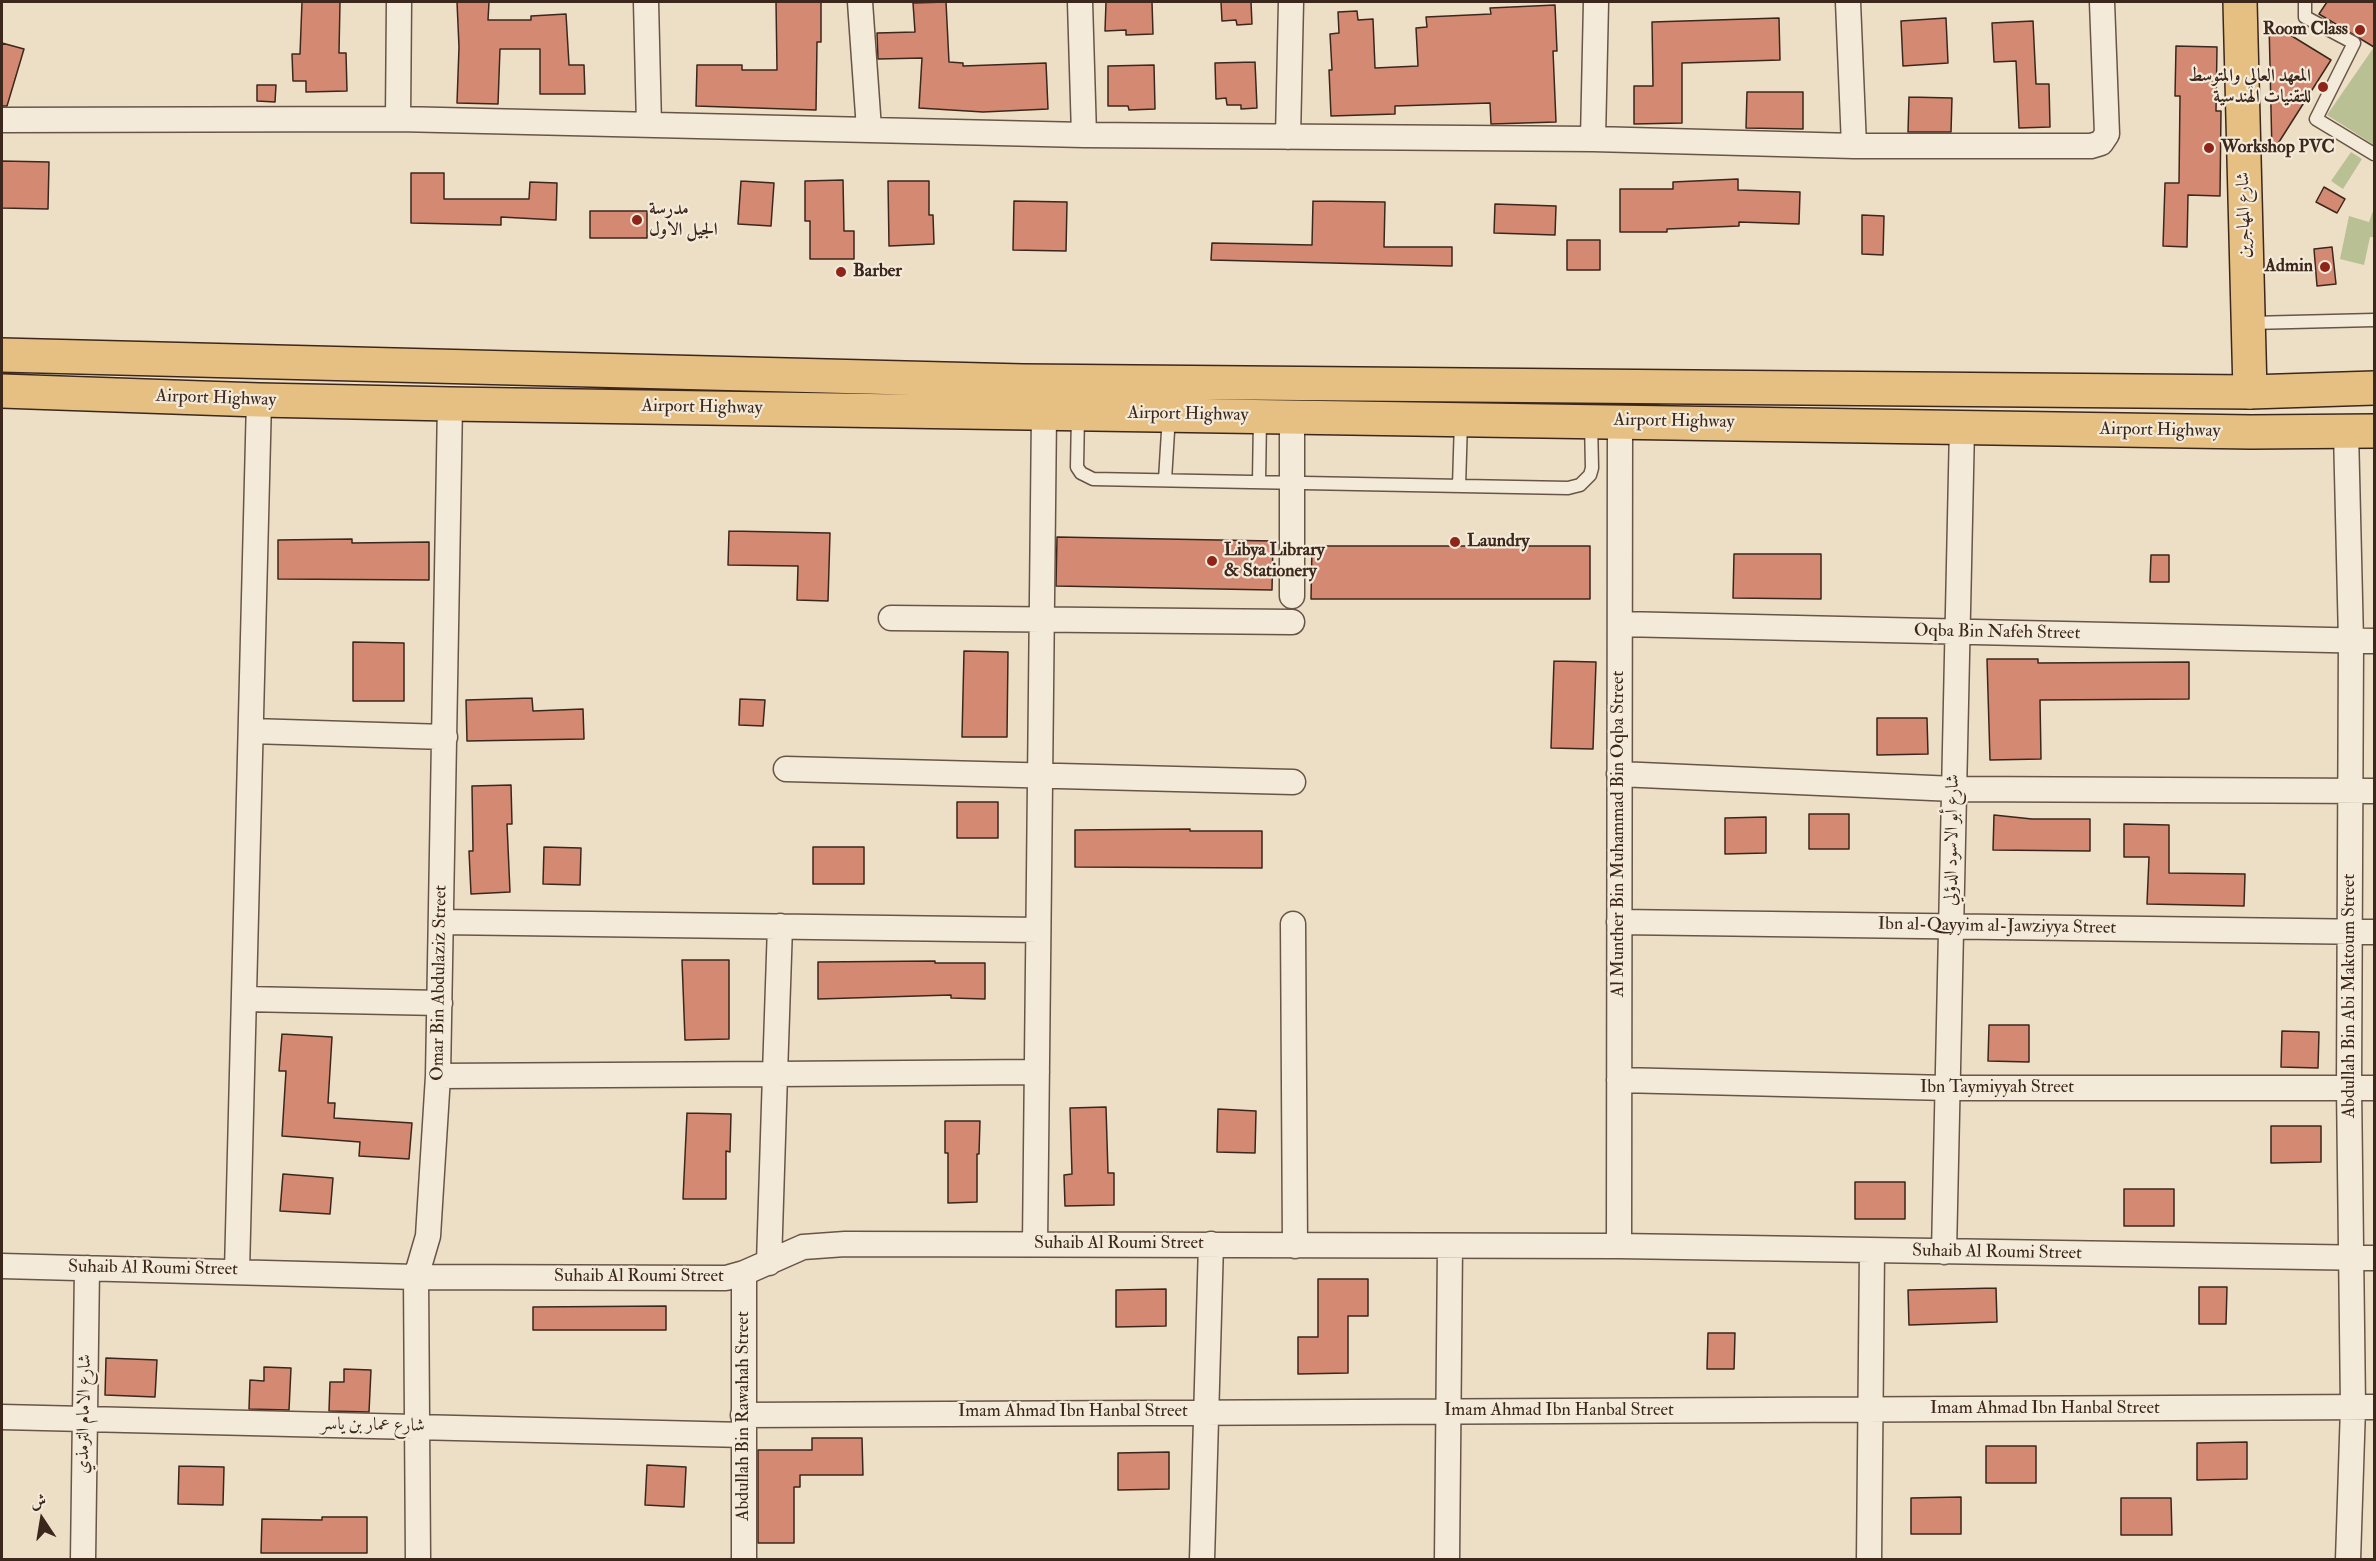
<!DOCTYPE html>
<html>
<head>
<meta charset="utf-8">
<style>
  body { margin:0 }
  #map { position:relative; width:2376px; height:1561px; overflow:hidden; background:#eddfc5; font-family:"IM FELL Double Pica",Amiri,serif }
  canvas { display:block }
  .frame { position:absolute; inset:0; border:3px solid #3c271d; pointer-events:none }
  .north { position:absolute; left:12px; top:1489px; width:60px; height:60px; -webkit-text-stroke:4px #f3ead9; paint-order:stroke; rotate:348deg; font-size:16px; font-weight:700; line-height:24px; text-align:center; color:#3c271d }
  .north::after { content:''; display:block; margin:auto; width:21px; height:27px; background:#3c271d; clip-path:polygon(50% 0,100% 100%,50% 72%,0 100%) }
</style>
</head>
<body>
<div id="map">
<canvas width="2376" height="1561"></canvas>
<div class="frame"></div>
<div class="north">ش</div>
</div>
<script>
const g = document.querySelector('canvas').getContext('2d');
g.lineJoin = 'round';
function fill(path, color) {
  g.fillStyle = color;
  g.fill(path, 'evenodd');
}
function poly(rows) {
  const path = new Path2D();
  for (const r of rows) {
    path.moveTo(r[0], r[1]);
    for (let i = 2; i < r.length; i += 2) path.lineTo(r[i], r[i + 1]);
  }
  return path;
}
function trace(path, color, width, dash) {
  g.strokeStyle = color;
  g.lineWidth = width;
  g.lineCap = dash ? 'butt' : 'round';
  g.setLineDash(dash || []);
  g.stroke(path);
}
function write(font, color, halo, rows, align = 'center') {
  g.font = font + ' "IM FELL Double Pica",Amiri,serif';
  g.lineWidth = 4.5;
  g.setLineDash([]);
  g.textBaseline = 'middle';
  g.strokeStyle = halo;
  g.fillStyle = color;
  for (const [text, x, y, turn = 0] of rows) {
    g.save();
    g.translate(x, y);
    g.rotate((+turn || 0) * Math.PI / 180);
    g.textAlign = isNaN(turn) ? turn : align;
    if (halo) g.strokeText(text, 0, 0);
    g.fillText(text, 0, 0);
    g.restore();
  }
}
const green = poly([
  [2374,47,2374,145,2327,115],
  [2351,152,2362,159,2343,189,2331,181],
  [2374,208,2374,237,2370,237,2364,265,2340,259,2349,216,2369,222]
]);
const building = poly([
  [302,2,340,2,339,53,346,53,347,91,306,92,306,81,293,81,292,54,300,54,302,2],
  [457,2,489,2,488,20,531,20,531,16,566,14,569,65,584,65,585,94,540,94,540,49,500,49,498,104,457,103,459,47,457,2],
  [776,2,821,2,821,42,817,42,816,110,696,106,697,65,742,65,742,70,777,70,776,2],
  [946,2,949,62,963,63,963,66,1046,63,1048,109,983,112,919,108,922,58,878,59,877,33,915,32,913,3,946,2],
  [1106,2,1152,2,1153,34,1126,35,1126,30,1105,31,1106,2],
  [1221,2,1251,2,1252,24,1237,25,1236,20,1222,21,1221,2],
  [2327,2,2374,2,2374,47,2319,14,2327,2],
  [1555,5,1557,51,1553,51,1556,122,1491,124,1490,103,1395,106,1395,114,1331,116,1329,70,1332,70,1330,34,1339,33,1338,12,1357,11,1358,20,1373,19,1375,68,1418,66,1416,28,1427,27,1426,17,1491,14,1490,8,1555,5],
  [1779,18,1780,60,1682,63,1682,123,1634,124,1634,86,1653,86,1652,22,1779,18],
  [1946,18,1948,63,1903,66,1901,21,1946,18],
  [2033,21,2036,84,2049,84,2050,127,2019,128,2016,61,1994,62,1992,23,2033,21],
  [2269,22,2331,60,2272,153,2269,22],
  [2,43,24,49,7,106,2,106,2,43],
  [2176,46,2217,47,2216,111,2221,111,2220,196,2188,195,2187,247,2163,246,2165,183,2179,183,2180,96,2175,96,2176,46],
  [1255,62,1257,108,1241,109,1241,105,1227,105,1226,98,1216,99,1215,63,1255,62],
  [1154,65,1155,109,1129,110,1128,106,1108,106,1108,66,1154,65],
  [257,85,276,85,275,102,257,101,257,85],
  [1747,92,1803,92,1803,129,1746,128,1747,92],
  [1909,97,1952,98,1951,132,1908,132,1909,97],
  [2,161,49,162,48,209,2,208,2,161],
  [411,173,444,173,444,199,529,199,530,182,557,183,556,220,501,217,501,225,411,223,411,173],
  [1738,179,1738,190,1800,192,1799,224,1739,222,1739,226,1667,229,1667,232,1620,232,1620,189,1673,189,1673,182,1738,179],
  [843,180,844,231,854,231,854,259,810,259,810,221,805,221,805,181,843,180],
  [741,181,774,183,771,226,738,224,741,181],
  [888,181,929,181,929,215,933,215,934,244,889,246,888,181],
  [2324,187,2345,199,2337,213,2316,202,2324,187],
  [1014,201,1067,202,1066,251,1013,250,1014,201],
  [1313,201,1385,202,1384,247,1452,247,1452,266,1211,260,1212,243,1312,245,1313,201],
  [1495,204,1556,206,1555,235,1494,233,1495,204],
  [590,211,647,211,647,238,590,238,590,211],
  [1862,215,1884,216,1883,255,1862,254,1862,215],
  [1567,240,1600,240,1600,270,1567,270,1567,240],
  [2332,247,2336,284,2317,286,2314,249,2332,247],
  [729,531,830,533,828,601,797,600,798,566,728,565,729,531],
  [1057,537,1273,541,1272,590,1056,586,1057,537],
  [352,539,352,543,429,542,429,580,278,579,278,540,352,539],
  [1312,546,1590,546,1590,599,1311,599,1312,546],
  [1734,554,1821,554,1821,599,1733,598,1734,554],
  [2151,555,2169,555,2169,582,2150,582,2151,555],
  [353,642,404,643,404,701,353,701,353,642],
  [964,651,1008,652,1007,737,962,737,964,651],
  [1987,659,2038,659,2038,663,2189,662,2189,699,2040,700,2041,759,1990,760,1987,659],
  [1554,661,1596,662,1593,749,1551,748,1554,661],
  [532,698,533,711,583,709,584,739,467,741,466,700,532,698],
  [740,699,765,700,763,726,739,725,740,699],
  [1877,718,1927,718,1928,754,1877,755,1877,718],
  [511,785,512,824,507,824,510,892,471,894,469,851,473,851,472,786,511,785],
  [957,802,998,802,998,838,957,838,957,802],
  [1809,814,1849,814,1849,849,1809,849,1809,814],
  [1994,815,2032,819,2090,819,2090,851,1993,850,1994,815],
  [1766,817,1766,853,1725,854,1725,818,1766,817],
  [2124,824,2169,825,2169,873,2245,874,2244,906,2147,904,2149,857,2124,857,2124,824],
  [1190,829,1190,831,1262,831,1262,868,1075,867,1075,830,1190,829],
  [544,847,581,848,580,885,543,884,544,847],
  [813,847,864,847,864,884,813,884,813,847],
  [682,960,729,960,729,1039,685,1040,682,960],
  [935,961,935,963,985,963,985,999,951,998,951,995,818,999,818,962,935,961],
  [1989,1025,2029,1025,2029,1062,1988,1061,1989,1025],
  [2282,1031,2319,1032,2318,1068,2281,1067,2282,1031],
  [282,1034,332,1037,328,1103,335,1103,334,1118,412,1123,409,1159,359,1156,360,1142,282,1136,286,1071,279,1071,282,1034],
  [1106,1107,1108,1173,1114,1173,1114,1205,1065,1206,1064,1175,1072,1174,1070,1108,1106,1107],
  [1218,1109,1256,1111,1255,1153,1217,1152,1218,1109],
  [687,1113,731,1114,730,1152,726,1151,726,1199,683,1199,687,1113],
  [945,1121,980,1121,979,1154,977,1154,977,1202,948,1203,948,1153,945,1153,945,1121],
  [2271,1126,2321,1126,2321,1162,2271,1163,2271,1126],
  [283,1174,333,1178,330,1214,280,1211,283,1174],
  [1855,1182,1905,1182,1905,1219,1855,1219,1855,1182],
  [2124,1189,2174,1189,2174,1226,2124,1226,2124,1189],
  [1318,1279,1368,1279,1368,1316,1348,1316,1348,1373,1298,1374,1298,1337,1318,1337,1318,1279],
  [2199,1287,2227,1287,2226,1324,2199,1324,2199,1287],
  [1996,1288,1997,1322,1909,1325,1908,1290,1996,1288],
  [1166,1289,1166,1326,1116,1327,1116,1290,1166,1289],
  [666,1306,666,1330,533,1330,533,1307,666,1306],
  [1708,1333,1735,1333,1734,1369,1707,1369,1708,1333],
  [106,1358,157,1360,155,1397,105,1395,106,1358],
  [264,1367,291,1368,289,1410,249,1409,250,1380,264,1381,264,1367],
  [344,1369,371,1370,369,1412,329,1411,330,1382,344,1382,344,1369],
  [812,1438,862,1438,863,1475,800,1475,800,1487,794,1487,794,1543,758,1543,758,1450,812,1450,812,1438],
  [2247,1442,2247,1479,2197,1480,2197,1443,2247,1442],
  [1986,1446,2036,1446,2036,1483,1986,1483,1986,1446],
  [1169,1452,1169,1489,1118,1490,1118,1453,1169,1452],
  [647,1465,686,1467,684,1507,645,1505,647,1465],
  [179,1466,224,1467,223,1505,178,1504,179,1466],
  [1961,1497,1961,1534,1911,1534,1911,1498,1961,1497],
  [2121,1498,2171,1498,2172,1535,2121,1535,2121,1498],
  [322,1517,367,1517,367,1553,261,1553,262,1519,322,1520,322,1517]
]);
const service = poly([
  [2305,2,2305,17,2354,43,2316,119,2374,154],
  [2250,323,2374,320],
  [1078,415,1077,467,1081,473,1093,479,1568,488,1580,485,1590,475,1592,468,1591,422],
  [1165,480,1169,415],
  [1259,482,1260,417],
  [1459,486,1461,421]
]);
const minor = poly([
  [646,2,649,125],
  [860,2,869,129],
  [1080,2,1084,135],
  [1848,2,1854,146],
  [398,119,399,2],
  [2,120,398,119,1084,135,1593,139,1596,2],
  [1288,137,1291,2],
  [1593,139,1854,146,2091,146,2101,143,2107,134,2102,2],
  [1292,416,1292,596],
  [2346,432,2351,641,2349,1087,2353,1407,2348,1560],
  [891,618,1292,622],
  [1620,624,2374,641],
  [251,731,445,737],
  [786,769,1293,782],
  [1619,774,1954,789,2374,791],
  [441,922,1038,930],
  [1619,922,2374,932],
  [1293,924,1295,1246],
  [244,999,440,1003],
  [438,1076,775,1074,780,926],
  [1619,1080,1948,1088,2374,1088],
  [1035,1244,1044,413],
  [1619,1246,1620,421],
  [1944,1252,1962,427],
  [769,1263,775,1074,1037,1072],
  [2,1266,416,1277,726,1278,744,1273,803,1247,845,1244,1619,1246,2374,1258],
  [237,1271,259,400],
  [744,1273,744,1560],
  [743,1415,2374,1407],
  [2,1417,744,1435],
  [83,1560,87,1268],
  [418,1560,416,1277,428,1236,438,1076,450,404],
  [1202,1560,1211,1244],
  [1447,1560,1450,1246],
  [1869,1560,1872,1251]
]);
const primary = poly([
  [2240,2,2250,392]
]);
const trunk = poly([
  [2,355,1023,381,2250,392,2374,388],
  [2,391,259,400,450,404,2251,432,2374,431]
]);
const markers = [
  [2360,30,6,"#8f2418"],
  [2323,87,6,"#8f2418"],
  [2209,148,6,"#8f2418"],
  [637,220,6,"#8f2418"],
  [2325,267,6,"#8f2418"],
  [841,272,6,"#8f2418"],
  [1455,542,6,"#8f2418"],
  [1212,561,6,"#8f2418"]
];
const poiNames = [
  ["Room Class",2348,30,"right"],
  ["المعهد العالي والمتوسط",2311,77,"right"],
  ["للتقنيات الهندسية",2311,98,"right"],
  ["Workshop PVC",2221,148],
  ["مدرسة",649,210],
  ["الجيل الاول",649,231],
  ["Admin",2313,267,"right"],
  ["Barber",853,272],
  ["Laundry",1467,542],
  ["Libya Library",1224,551],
  ["& Stationery",1224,572]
];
const streetNames = [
  ["شارع المهاجرين",2245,215,-91],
  ["Airport Highway",216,399,2],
  ["Airport Highway",702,408,1],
  ["Airport Highway",1188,415,1],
  ["Airport Highway",1674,422,1],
  ["Airport Highway",2160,431,1],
  ["Oqba Bin Nafeh Street",1997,633,1],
  ["Al Munther Bin Muhammad Bin Oqba Street",1619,834,-90],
  ["شارع أبو الاسود الدؤلي",1953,840,-89],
  ["Ibn al-Qayyim al-Jawziyya Street",1997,927,1],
  ["Omar Bin Abdulaziz Street",440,983,-89],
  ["Abdullah Bin Abi Maktoum Street",2350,996,-90],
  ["Ibn Taymiyyah Street",1997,1088],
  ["Suhaib Al Roumi Street",1119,1244],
  ["Suhaib Al Roumi Street",1997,1253,1],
  ["Suhaib Al Roumi Street",153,1269,1],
  ["Suhaib Al Roumi Street",639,1277],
  ["Imam Ahmad Ibn Hanbal Street",2045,1409],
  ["Imam Ahmad Ibn Hanbal Street",1559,1411],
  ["Imam Ahmad Ibn Hanbal Street",1073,1412],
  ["شارع الامام الترمذي",85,1414,-89],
  ["Abdullah Bin Rawahah Street",744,1416,-90],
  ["شارع عمار بن ياسر",373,1426,1]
];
fill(green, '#b9c194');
fill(building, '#d48973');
trace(building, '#3c271d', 1.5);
trace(service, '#685547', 15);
trace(minor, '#685547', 27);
trace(primary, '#3c271d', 36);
trace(trunk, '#3c271d', 36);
trace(service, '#f3ead9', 12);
trace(minor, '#f3ead9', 24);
trace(primary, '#e6c082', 33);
trace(trunk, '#e6c082', 33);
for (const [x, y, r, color] of markers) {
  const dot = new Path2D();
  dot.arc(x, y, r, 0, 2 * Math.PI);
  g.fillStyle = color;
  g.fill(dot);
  trace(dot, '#f3ead9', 2);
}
write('bold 18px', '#3c271d', '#f3ead9', poiNames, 'left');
write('18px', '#3c271d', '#f3ead9', streetNames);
</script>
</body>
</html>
